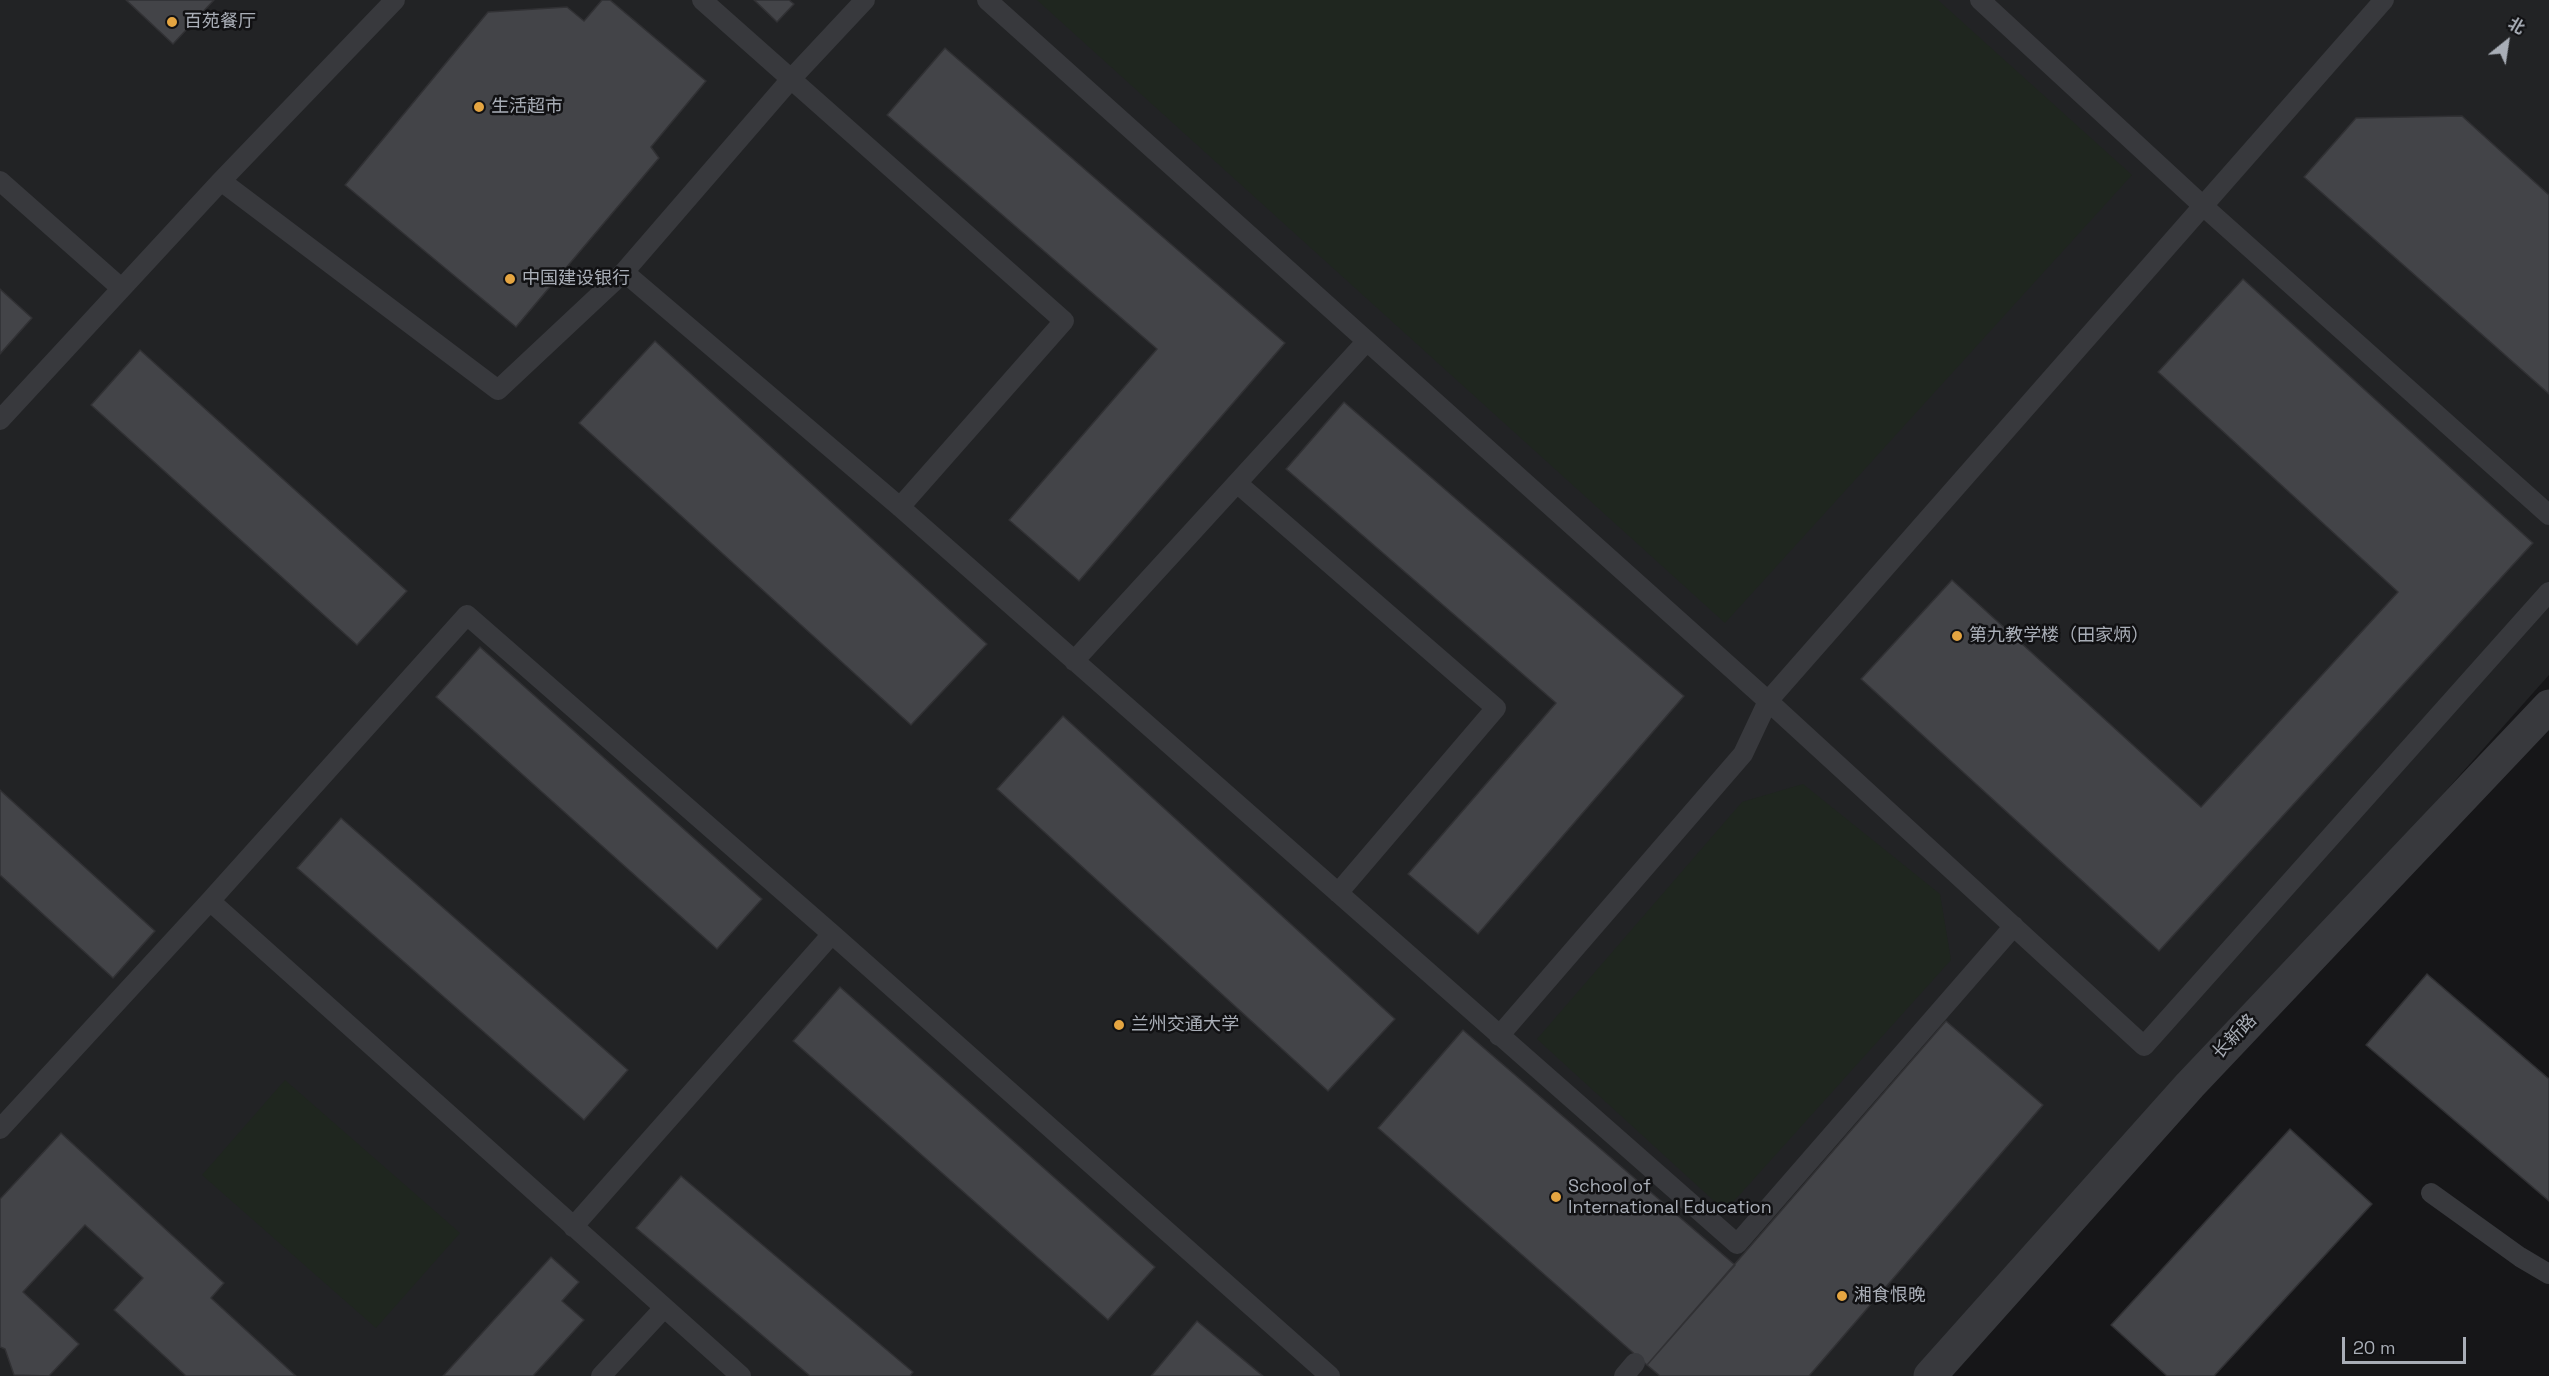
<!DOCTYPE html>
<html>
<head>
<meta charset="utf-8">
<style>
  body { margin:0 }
  #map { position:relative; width:2549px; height:1376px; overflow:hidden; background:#161618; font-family:"Space Grotesk","Noto Sans SC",sans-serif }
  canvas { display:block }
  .north { position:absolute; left:2477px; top:12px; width:60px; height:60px; -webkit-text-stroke:4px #111113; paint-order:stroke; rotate:30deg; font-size:16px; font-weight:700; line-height:24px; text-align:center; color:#a9aeb7 }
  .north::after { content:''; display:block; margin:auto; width:21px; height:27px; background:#a9aeb7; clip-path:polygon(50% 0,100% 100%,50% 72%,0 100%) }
  .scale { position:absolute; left:2342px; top:1337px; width:124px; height:27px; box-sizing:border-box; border:3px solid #a9aeb7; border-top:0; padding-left:8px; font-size:18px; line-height:21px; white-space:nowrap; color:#a9aeb7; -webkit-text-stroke:4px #111113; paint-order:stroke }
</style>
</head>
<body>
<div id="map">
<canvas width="2549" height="1376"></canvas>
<div class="north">北</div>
<div class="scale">20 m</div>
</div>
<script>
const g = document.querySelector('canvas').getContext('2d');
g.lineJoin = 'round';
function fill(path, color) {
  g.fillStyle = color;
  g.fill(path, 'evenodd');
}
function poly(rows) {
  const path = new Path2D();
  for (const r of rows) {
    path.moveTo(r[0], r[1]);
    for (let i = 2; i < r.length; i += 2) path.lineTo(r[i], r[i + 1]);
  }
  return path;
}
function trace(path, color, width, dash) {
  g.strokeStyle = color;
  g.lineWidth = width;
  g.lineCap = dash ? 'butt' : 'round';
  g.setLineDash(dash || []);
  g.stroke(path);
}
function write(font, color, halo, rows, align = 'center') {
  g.font = font + ' "Space Grotesk","Noto Sans SC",sans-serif';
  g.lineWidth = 5;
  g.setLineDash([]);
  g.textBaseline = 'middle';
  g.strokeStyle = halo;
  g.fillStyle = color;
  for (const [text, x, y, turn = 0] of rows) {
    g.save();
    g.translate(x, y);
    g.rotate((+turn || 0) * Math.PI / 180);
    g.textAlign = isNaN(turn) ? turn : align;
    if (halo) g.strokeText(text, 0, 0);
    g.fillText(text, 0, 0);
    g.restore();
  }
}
const built = poly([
  [0,0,2549,0,2549,675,1925,1376,0,1376]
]);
const green = poly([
  [1037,0,1938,0,2132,175,1725,623],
  [1803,784,1940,894,1951,960,1725,1211,1537,1039,1742,802],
  [285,1080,460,1233,376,1328,202,1175]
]);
const building = poly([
  [126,0,214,0,173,44,126,0],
  [602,0,610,0,706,81,651,147,659,158,516,327,345,185,488,12,567,7,584,21,602,0],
  [754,0,789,0,794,4,777,22,754,0],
  [945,48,1285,343,1079,581,1009,520,1157,349,887,115,945,48],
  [2462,116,2549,195,2549,394,2304,177,2356,118,2462,116],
  [2243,279,2533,543,2159,951,1861,679,1952,580,2201,807,2398,592,2158,372,2243,279],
  [0,289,32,318,0,354,0,289],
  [655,341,987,644,911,725,579,423,655,341],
  [140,350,407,591,357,645,91,405,140,350],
  [1344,402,1684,696,1478,934,1408,874,1556,703,1286,469,1344,402],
  [480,647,762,899,717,949,436,697,480,647],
  [1063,716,1395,1019,1328,1091,997,789,1063,716],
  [0,790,155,931,113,978,0,875,0,790],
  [341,818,628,1070,584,1120,297,868,341,818],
  [2427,974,2549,1079,2549,1201,2366,1045,2427,974],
  [840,987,1155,1267,1108,1320,793,1041,840,987],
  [1946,1021,2043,1105,1809,1376,1660,1376,1647,1365,1946,1021],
  [1463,1030,1735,1265,1647,1365,1378,1128,1463,1030],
  [2290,1129,2372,1204,2214,1376,2167,1376,2111,1325,2290,1129],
  [61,1133,224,1283,211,1298,296,1376,186,1376,114,1310,143,1278,85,1225,23,1292,79,1344,49,1376,14,1375,5,1349,0,1347,0,1199,61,1133],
  [681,1176,913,1372,910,1376,810,1376,636,1228,681,1176],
  [551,1257,579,1282,562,1301,584,1320,533,1376,443,1376,551,1257],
  [1197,1321,1263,1376,1151,1376,1197,1321]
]);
const service = poly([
  [865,0,791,79,1064,321,900,507],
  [987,0,1768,701,2144,1046,2549,592],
  [1980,0,2202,205,2549,515],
  [0,181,121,288],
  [221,181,498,390,624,272,900,507,1737,1244,2014,926],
  [624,272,791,79,702,0],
  [0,420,221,181,395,0],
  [1237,483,1496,708,1338,893],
  [1074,661,1366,342],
  [210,901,741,1376],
  [1499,1036,1743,754,1768,701,2384,0],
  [0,1129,210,901,467,615,832,934],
  [2431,1193,2520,1257,2549,1274],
  [573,1227,832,934,1330,1376],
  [601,1376,664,1308],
  [1624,1376,1635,1363]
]);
const minor = poly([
  [1930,1376,2190,1085,2549,706]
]);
const markers = [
  [172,22,6,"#e5a541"],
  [479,107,6,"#e5a541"],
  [510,279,6,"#e5a541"],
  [1957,636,6,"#e5a541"],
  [1119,1025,6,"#e5a541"],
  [1556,1197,6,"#e5a541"],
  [1842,1296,6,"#e5a541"]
];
const poiNames = [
  ["百苑餐厅",184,22],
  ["生活超市",491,107],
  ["中国建设银行",522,279],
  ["第九教学楼（田家炳）",1969,636],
  ["兰州交通大学",1131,1025],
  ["School of",1568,1187],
  ["International Education",1568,1208],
  ["湘食恨晚",1854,1296]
];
const streetNames = [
  ["长新路",2235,1037,-46]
];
fill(built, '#222325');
fill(green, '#1f261f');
fill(building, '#434448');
trace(building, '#313134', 1.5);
trace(service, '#38393d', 20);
trace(minor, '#38393d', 33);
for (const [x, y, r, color] of markers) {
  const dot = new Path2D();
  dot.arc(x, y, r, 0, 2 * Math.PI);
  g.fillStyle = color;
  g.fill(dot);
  trace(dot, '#111113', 2);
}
write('18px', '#a9aeb7', '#111113', poiNames, 'left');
write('18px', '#a9aeb7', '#111113', streetNames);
</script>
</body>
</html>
